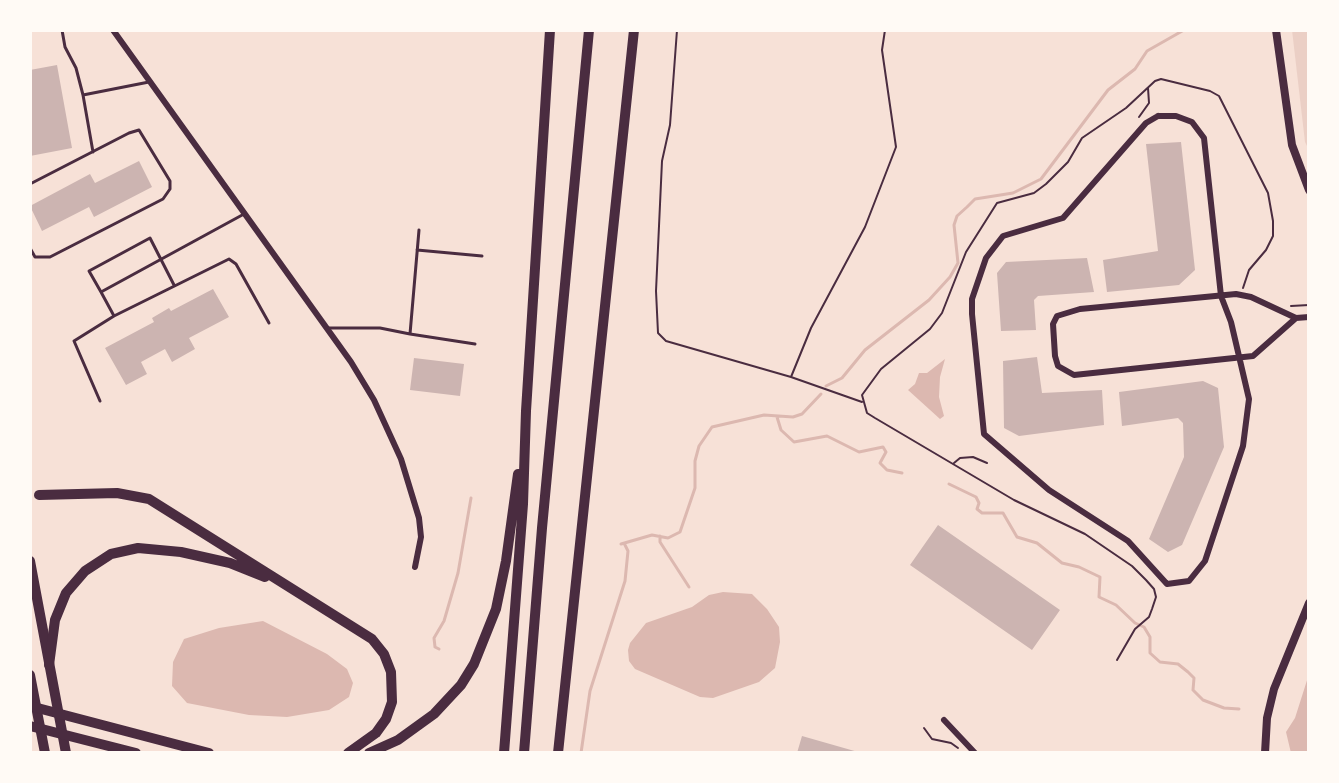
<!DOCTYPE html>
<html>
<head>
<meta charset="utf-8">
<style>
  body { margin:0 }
  #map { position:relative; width:1339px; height:783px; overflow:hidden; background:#f7e1d7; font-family:Inter,sans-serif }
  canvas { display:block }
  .frame { position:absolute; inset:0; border:32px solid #fffaf5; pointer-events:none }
</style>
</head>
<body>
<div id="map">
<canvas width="1339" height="783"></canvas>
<div class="frame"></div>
</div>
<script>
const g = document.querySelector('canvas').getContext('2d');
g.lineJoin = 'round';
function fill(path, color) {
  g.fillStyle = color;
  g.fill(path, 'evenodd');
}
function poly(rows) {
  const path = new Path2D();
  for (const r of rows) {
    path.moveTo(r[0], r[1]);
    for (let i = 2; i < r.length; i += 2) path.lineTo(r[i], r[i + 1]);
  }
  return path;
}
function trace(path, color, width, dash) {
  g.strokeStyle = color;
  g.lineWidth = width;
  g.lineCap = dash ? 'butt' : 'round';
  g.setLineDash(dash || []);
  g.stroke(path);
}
const green = poly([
  [1292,30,1309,30,1309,150,1305,142]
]);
const water = poly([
  [945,359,940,377,939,397,944,416,940,419,908,390,915,384,919,373,927,373],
  [723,592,752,594,767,609,779,627,780,642,775,668,759,682,713,698,700,697,635,669,629,661,628,650,630,643,646,623,692,607,709,595],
  [263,621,327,654,347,669,353,683,349,697,329,710,287,717,249,715,187,703,172,686,173,662,184,639,219,628],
  [1309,674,1309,753,1291,753,1286,732,1295,718]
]);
const stream = poly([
  [826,386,842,378,865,350,929,300,950,277,958,263,954,225,957,216,967,207,975,199,1013,193,1041,179,1108,90,1135,69,1147,51,1184,30],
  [777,417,781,430,794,442,827,436,859,452,883,447,886,452,880,463,887,470,902,473],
  [949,484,976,497,979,503,977,509,982,513,1003,513,1017,537,1037,543,1062,563,1079,567,1100,577,1099,597,1116,605,1135,623,1144,627,1150,637,1150,653,1160,662,1178,664,1188,672,1194,678,1193,690,1203,700,1224,708,1239,709],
  [660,536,660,542,689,587],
  [621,544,652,535,668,538,680,532,695,488,695,461,699,446,712,427,764,415,793,417,802,414,821,394],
  [439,649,435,647,434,638,444,621,458,573,471,498],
  [581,753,590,691,625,581,628,551,624,543]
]);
const building = poly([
  [57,65,72,148,30,156,30,70],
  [1181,142,1195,270,1179,285,1107,292,1103,260,1158,251,1146,144],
  [139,161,152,187,94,217,89,207,42,231,30,206,90,174,95,183],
  [1087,258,1094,292,1038,296,1034,300,1036,330,1001,331,997,273,1006,262],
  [213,289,229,317,189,338,195,349,172,362,165,349,141,362,147,374,126,385,105,348,154,322,152,318,169,308,171,311],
  [1037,357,1042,393,1102,390,1104,425,1019,436,1004,428,1003,361],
  [414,358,464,364,460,396,410,390],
  [1203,381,1218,388,1224,447,1182,545,1168,552,1149,539,1184,457,1183,423,1178,418,1122,426,1119,392],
  [938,525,1060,610,1032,650,910,565],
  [802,736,858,752,858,753,797,753]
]);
const path = poly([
  [677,30,670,125,662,161,656,291,658,333,666,341,791,377],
  [1139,117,1149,103,1148,88],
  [1291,306,1309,305],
  [862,402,791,377,811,328,865,227,896,147,882,50,885,30],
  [954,463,960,458,973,457,987,463],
  [1117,660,1135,629,1149,617,1152,609,1156,597,1154,589,1146,580,1132,566,1085,534,1014,500,875,418,867,413,862,395,881,369,930,329,942,313,966,252,997,203,1034,193,1046,184,1068,162,1082,138,1126,108,1155,81,1161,79,1210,91,1219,96,1268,193,1273,221,1273,236,1266,250,1249,270,1243,288],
  [924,728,932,739,951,743,958,748]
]);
const service = poly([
  [62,30,65,47,76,68,83,95],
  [93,152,83,95,149,82],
  [30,184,129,133,139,130,170,181,170,189,163,199,50,257,35,257,30,248],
  [244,214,101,292,114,316,229,259,236,264,269,323],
  [417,250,482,256],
  [101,292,89,271,150,238,174,285],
  [328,328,380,328,410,334,419,230],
  [410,334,475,344],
  [100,401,74,341,114,316]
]);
const minor = poly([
  [113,30,351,362,374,400,401,459,419,518,421,537,415,567],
  [1158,116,1176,116,1192,122,1204,138,1221,296,1231,322,1249,399,1243,446,1205,561,1189,581,1167,584,1128,541,1049,490,984,434,972,314,972,299,986,258,1003,236,1063,218,1146,123,1158,116],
  [1296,318,1253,356,1074,375,1058,366,1055,356,1053,324,1057,316,1080,309,1236,294,1251,297,1296,318,1309,317],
  [944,720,975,753]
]);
const tertiary = poly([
  [1276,30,1292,145,1309,190],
  [1265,753,1267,718,1274,689,1309,603]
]);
const trunk = poly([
  [30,561,66,753],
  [30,675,45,753]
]);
const motorway = poly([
  [39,495,117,493,149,499,372,639,384,654,391,672,392,702,386,719,376,733,348,753],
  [49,665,55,620,66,593,85,571,111,554,138,548,181,552,230,563,265,577],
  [30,706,209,753],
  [30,726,136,753],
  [369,753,398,740,434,714,461,685,474,664,496,609,506,561,518,474],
  [504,753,523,504,526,411,550,30],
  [524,753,542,528,589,30],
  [558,753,634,30]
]);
fill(green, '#ebcfc5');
fill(water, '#dcb8b0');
trace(stream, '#dcb8b0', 3);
fill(building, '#ccb4b1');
trace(path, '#4a2c40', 2);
trace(service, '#4a2c40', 3);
trace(minor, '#4a2c40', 6);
trace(tertiary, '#4a2c40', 8);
trace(trunk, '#4a2c40', 10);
trace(motorway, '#4a2c40', 10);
</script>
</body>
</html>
